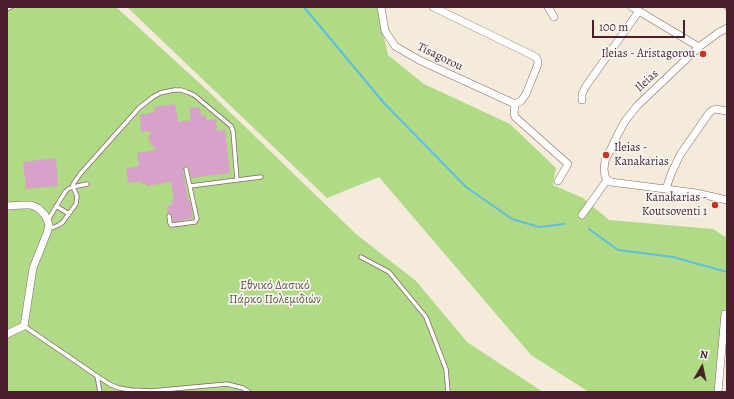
<!DOCTYPE html>
<html>
<head>
<meta charset="utf-8">
<style>
  body { margin:0 }
  #map { position:relative; width:734px; height:399px; overflow:hidden; background:#f4ebda; font-family:Alegreya,serif }
  canvas { display:block }
  .frame { position:absolute; inset:0; border:8px solid #4a1f2b; pointer-events:none }
  .north { position:absolute; left:682px; top:347px; width:40px; height:40px; -webkit-text-stroke:3px #f6f6f2; paint-order:stroke; rotate:9deg; font-size:11px; font-weight:700; line-height:16px; text-align:center; color:#4a1f2b }
  .north::after { content:''; display:block; margin:auto; width:14px; height:18px; background:#4a1f2b; clip-path:polygon(50% 0,100% 100%,50% 72%,0 100%) }
  .scale { position:absolute; left:592px; top:20px; width:93px; height:18px; box-sizing:border-box; border:2px solid #4a1f2b; border-top:0; padding-left:5px; font-size:12px; line-height:14px; white-space:nowrap; color:#4a1f2b; -webkit-text-stroke:3px #f6f6f2; paint-order:stroke }
</style>
</head>
<body>
<div id="map">
<canvas width="734" height="399"></canvas>
<div class="frame"></div>
<div class="north">N</div>
<div class="scale">100 m</div>
</div>
<script>
const g = document.querySelector('canvas').getContext('2d');
g.lineJoin = 'round';
function fill(path, color) {
  g.fillStyle = color;
  g.fill(path, 'evenodd');
}
function poly(rows) {
  const path = new Path2D();
  for (const r of rows) {
    path.moveTo(r[0], r[1]);
    for (let i = 2; i < r.length; i += 2) path.lineTo(r[i], r[i + 1]);
  }
  return path;
}
function trace(path, color, width, dash) {
  g.strokeStyle = color;
  g.lineWidth = width;
  g.lineCap = dash ? 'butt' : 'round';
  g.setLineDash(dash || []);
  g.stroke(path);
}
function write(font, color, halo, rows, align = 'center') {
  g.font = font + ' Alegreya,serif';
  g.lineWidth = 3.5;
  g.setLineDash([]);
  g.textBaseline = 'middle';
  g.strokeStyle = halo;
  g.fillStyle = color;
  for (const [text, x, y, turn = 0] of rows) {
    g.save();
    g.translate(x, y);
    g.rotate((+turn || 0) * Math.PI / 180);
    g.textAlign = isNaN(turn) ? turn : align;
    if (halo) g.strokeText(text, 0, 0);
    g.fillText(text, 0, 0);
    g.restore();
  }
}
const green = poly([
  [7,7,116,7,206,89,356,234,416,281,467,342,543,392,7,392],
  [127,7,377,7,388,55,424,84,510,124,556,168,553,185,583,198,609,220,713,229,727,238,727,307,726,307,717,392,589,392,531,355,379,177,327,198]
]);
const stream = poly([
  [304,7,384,103,466,187,512,219,539,227,564,224],
  [589,229,618,250,673,257,727,272]
]);
const building = poly([
  [175,104,178,122,191,120,189,108,200,107,201,116,206,115,206,120,216,119,217,131,225,129,230,173,191,178,189,167,187,166,184,166,183,169,188,201,190,200,193,218,173,222,171,213,168,213,167,206,172,205,171,201,174,200,171,182,146,186,146,183,141,184,141,181,128,183,126,168,139,166,137,153,156,150,149,141,148,139,151,131,141,132,140,115,155,112,154,107],
  [56,158,58,186,26,189,23,162]
]);
const service = poly([
  [726,7,727,8],
  [7,9,11,7],
  [190,186,237,180,261,177],
  [56,206,69,214],
  [169,216,170,223,171,225,172,225,195,222,197,219,186,169],
  [48,220,65,192,68,189,73,187,87,184],
  [49,229,59,225,62,223,76,204,77,196,73,187,73,184,81,173,139,108,153,97,160,93,174,90,181,90,187,92,194,95,231,126,233,131,237,180],
  [361,257,389,272,426,317,446,369,448,392],
  [24,326,97,376,111,385,119,388,131,390,151,391,227,384,243,388,249,392],
  [97,376,100,392]
]);
const minor = poly([
  [381,7,385,31,395,46,419,60,515,104],
  [433,7,536,57,538,61,538,64,526,94,521,101,515,104],
  [548,7,554,17],
  [632,7,699,47],
  [727,28,718,33,699,47,637,106,625,121,618,134,605,161,604,169,605,176,607,180,611,182,696,193,727,200],
  [582,100,582,94,586,86,639,11],
  [515,104,514,113,515,117,568,164,558,181],
  [666,189,671,174,680,155,709,113,713,110,716,109,726,111],
  [7,206,23,205,31,205,38,208,45,215,49,225,47,233,33,268,24,326,7,334],
  [582,215,607,180],
  [718,392,725,314,727,314]
]);
const markers = [
  [703,54,4,"#c8321e"],
  [606,155,4,"#c8321e"],
  [715,205,4,"#c8321e"]
];
const poiNames = [
  ["Ileias - Aristagorou",695,54],
  ["Ileias -",614,148,"left"],
  ["Kanakarias",614,162,"left"],
  ["Kanakarias -",707,198],
  ["Koutsoventi 1",707,212]
];
const streetNames = [
  ["Tisagorou",440,57,26],
  ["Ileias",647,81,-43]
];
const parkNames = [
  ["Εθνικό Δασικό",275,286],
  ["Πάρκο Πολεμιδιών",275,300]
];
fill(green, '#b0da85');
trace(stream, '#5ebedd', 2);
fill(building, '#d8a1ca');
trace(service, '#866668', 5);
trace(minor, '#866668', 8);
trace(service, '#fff', 3.5);
trace(minor, '#fff', 7);
for (const [x, y, r, color] of markers) {
  const dot = new Path2D();
  dot.arc(x, y, r, 0, 2 * Math.PI);
  g.fillStyle = color;
  g.fill(dot);
  trace(dot, '#f6f6f2', 1.5);
}
write('12px', '#4a1f2b', '#f6f6f2', poiNames, 'right');
write('12px', '#4a1f2b', '#f6f6f2', streetNames);
write('12px', '#644e42', '#f6f6f2', parkNames);
</script>
</body>
</html>
